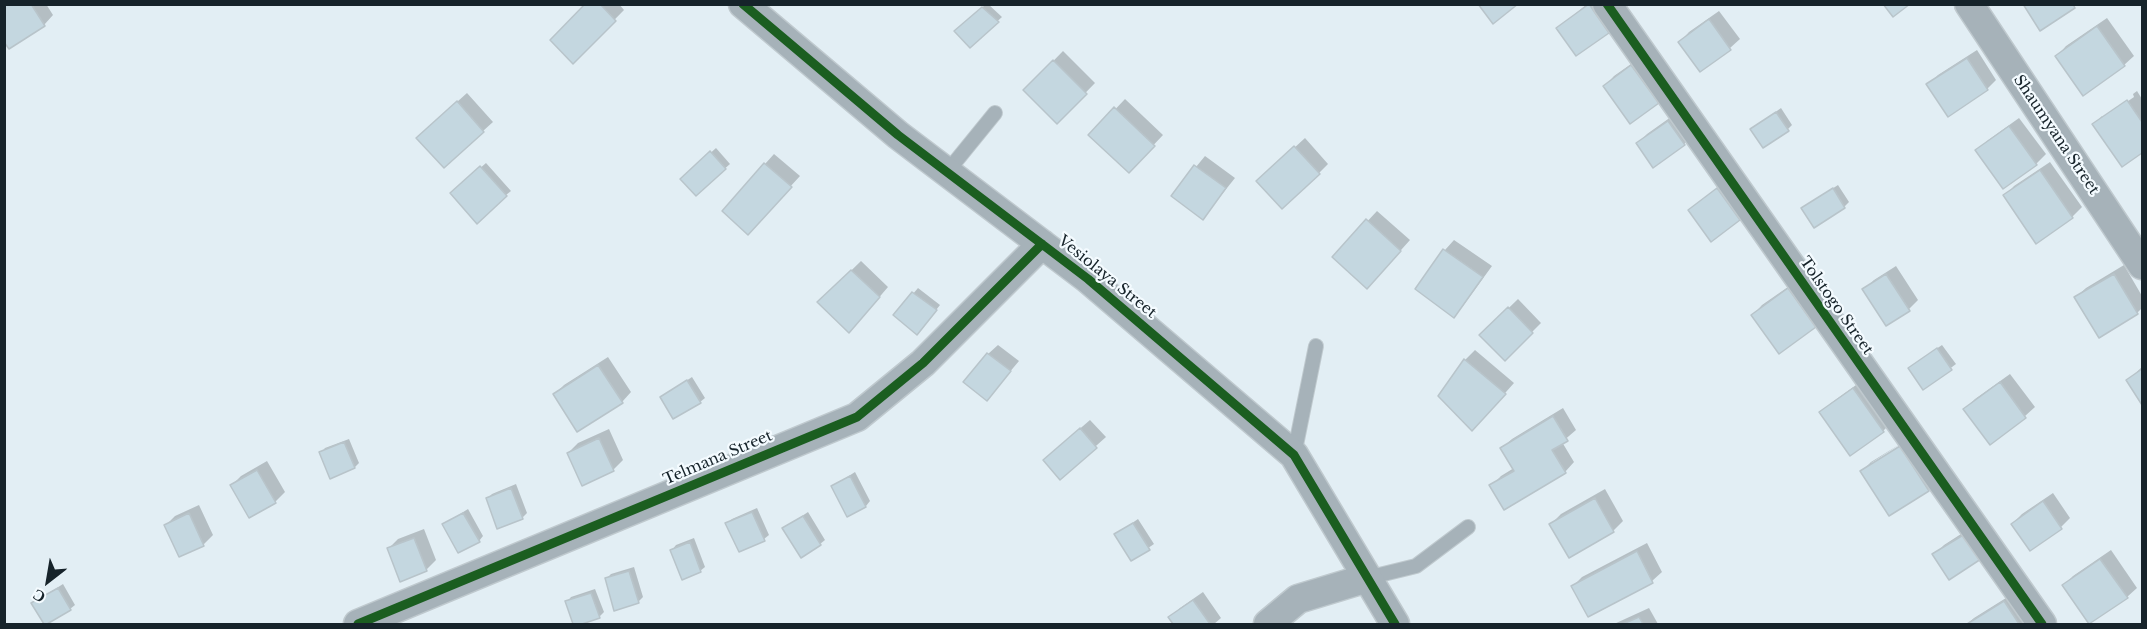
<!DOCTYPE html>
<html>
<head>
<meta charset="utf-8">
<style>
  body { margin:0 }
  #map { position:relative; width:2147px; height:629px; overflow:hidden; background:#e2eef4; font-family:"Libre Baskerville",serif }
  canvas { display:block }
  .frame { position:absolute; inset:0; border:6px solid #16232a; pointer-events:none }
  .north { position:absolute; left:18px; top:551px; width:60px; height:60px; -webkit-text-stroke:4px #f4fbff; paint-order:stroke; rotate:211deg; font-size:16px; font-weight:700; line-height:24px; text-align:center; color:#16232a }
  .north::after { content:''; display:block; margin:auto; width:21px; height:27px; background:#16232a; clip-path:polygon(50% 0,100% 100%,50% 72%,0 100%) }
</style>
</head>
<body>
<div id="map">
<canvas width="2147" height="629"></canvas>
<div class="frame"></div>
<div class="north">С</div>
</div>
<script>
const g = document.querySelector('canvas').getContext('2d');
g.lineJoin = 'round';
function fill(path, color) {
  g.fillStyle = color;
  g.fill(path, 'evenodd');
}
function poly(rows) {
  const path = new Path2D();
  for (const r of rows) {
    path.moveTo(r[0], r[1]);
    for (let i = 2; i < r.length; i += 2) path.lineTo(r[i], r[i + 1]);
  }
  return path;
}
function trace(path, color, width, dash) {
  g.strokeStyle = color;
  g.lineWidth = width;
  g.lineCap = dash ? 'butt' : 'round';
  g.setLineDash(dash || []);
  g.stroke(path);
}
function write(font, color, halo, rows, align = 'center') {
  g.font = font + ' "Libre Baskerville",serif';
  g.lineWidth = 4.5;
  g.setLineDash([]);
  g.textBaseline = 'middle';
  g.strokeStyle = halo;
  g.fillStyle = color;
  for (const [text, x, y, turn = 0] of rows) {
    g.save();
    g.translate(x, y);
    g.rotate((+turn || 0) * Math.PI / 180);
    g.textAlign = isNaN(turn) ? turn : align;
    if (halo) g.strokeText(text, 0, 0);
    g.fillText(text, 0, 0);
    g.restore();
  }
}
const shadow = poly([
  [4,4,46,4,53,15,44,25],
  [587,4,619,4,624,10,573,62],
  [986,4,988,4,1002,17,970,46,961,27],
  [1587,4,1605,4,1617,22,1608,32,1558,28],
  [1719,11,1740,39,1730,48,1701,70,1680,42,1689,32],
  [2107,18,2134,56,2124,65,2057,56,2066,46],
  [1977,50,1996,80,1987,89,1928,85,1938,75],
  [1063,51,1095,83,1057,122,1025,90],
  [1641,57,1667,93,1658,102,1605,86,1614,76],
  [2137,91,2142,99,2142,151,2122,165,2094,124,2102,116,2102,119,2134,97,2133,94],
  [467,93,493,122,483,131,428,128],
  [1125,99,1163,135,1129,171,1091,135],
  [1781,108,1792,125,1788,129,1752,129],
  [1678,112,1694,134,1684,144,1638,143,1647,134],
  [2019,118,2046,154,2036,164,2003,187,1977,150,1987,141],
  [1305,138,1328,164,1319,173,1268,172],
  [716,148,730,164,696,194,682,179],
  [774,154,800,176,757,223,765,164],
  [1205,156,1235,178,1203,218,1173,195],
  [2050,162,2082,207,2072,217,2005,196,2014,186],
  [486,163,511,191,506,195,456,189],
  [1727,180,1749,210,1739,219,1690,210],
  [1838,185,1849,202,1844,207,1803,208],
  [1377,211,1410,240,1377,277,1334,257],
  [1454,240,1492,266,1463,306,1454,316,1417,289,1445,250],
  [861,261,888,287,858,322,819,302],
  [2124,265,2142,296,2142,308,2137,313,2076,297,2086,288],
  [1896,266,1918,300,1909,309,1864,290,1874,280],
  [1798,280,1825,316,1815,326,1779,352,1753,315,1762,305],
  [918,288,940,305,922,328,895,315],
  [1518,299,1541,323,1505,359,1481,335],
  [998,345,1019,361,987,399,988,354],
  [1942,345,1956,364,1924,388,1914,364],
  [1475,350,1514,383,1482,419,1440,396,1465,360],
  [608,357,631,392,622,402,555,394,564,385],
  [2142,367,2142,403,2128,380],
  [2010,374,2035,407,2025,416,1990,443,1965,409,1975,399],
  [692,377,705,398,700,402,662,397],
  [1863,380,1893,421,1883,431,1821,412,1831,403],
  [1563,408,1576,430,1562,442,1574,462,1565,472,1491,486,1501,476,1514,468,1502,448,1512,439],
  [1090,420,1106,437,1060,478,1054,451],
  [609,429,623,460,613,470,568,453,578,443],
  [1910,438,1937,480,1928,489,1862,471,1871,462],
  [1905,441,1907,443,1871,466,1871,463],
  [349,439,359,463,355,467,321,453,325,448],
  [267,461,285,492,275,502,232,485,241,476],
  [855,472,870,501,866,506,847,515,833,486],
  [516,484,527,513,522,518,488,498,492,494],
  [1605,489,1623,521,1613,531,1551,524,1561,514],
  [2053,493,2070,518,2061,527,2012,524,2022,514],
  [199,505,213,535,203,545,166,525,175,516],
  [757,508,769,535,764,539,727,524,732,519],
  [468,509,483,536,479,541,444,524],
  [808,512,825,540,820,544,784,528],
  [1138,519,1154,544,1132,559,1116,534],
  [1975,525,1980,557,1934,555,1944,545],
  [424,529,436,560,426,570,389,548,398,539],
  [694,538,705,567,700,571,672,550,676,545],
  [1647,543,1662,572,1652,581,1588,615,1573,586,1582,577],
  [2111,550,2137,588,2127,597,2064,585,2073,576],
  [634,567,643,597,638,602,606,579,611,574],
  [63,584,75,605,70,609,33,603],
  [595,589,604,612,599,617,575,624,567,602,571,597],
  [1203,592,1221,618,1214,624,1175,624,1170,617,1180,608],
  [2014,593,2031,624,1967,624,1974,618],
  [1649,608,1658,624,1614,624]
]);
const building = poly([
  [4,4,31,4,45,26,9,49,4,42,4,4],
  [585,4,600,4,616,21,573,64,550,40,585,4],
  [1478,4,1518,4,1493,24,1478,4],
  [1589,4,1609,33,1576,56,1556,28,1589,4],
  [1883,4,1910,4,1893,17,1883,4],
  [2023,4,2073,4,2075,8,2040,31,2023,4],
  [982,7,999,22,970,48,954,31,982,7],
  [1709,19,1731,50,1700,72,1678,42,1709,19],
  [2097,26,2125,66,2083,96,2055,56,2097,26],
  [1967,58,1988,90,1948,117,1926,84,1967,58],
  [1053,60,1087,94,1057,124,1023,90,1053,60],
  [1631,65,1659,103,1630,124,1603,86,1631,65],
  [2127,100,2142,122,2142,153,2122,167,2092,124,2127,100],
  [457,101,484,132,444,168,416,138,457,101],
  [1114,107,1155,146,1129,173,1088,135,1114,107],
  [1776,112,1789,131,1763,148,1750,129,1776,112],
  [1668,121,1685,145,1653,168,1636,143,1668,121],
  [2009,126,2037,165,2003,189,1975,150,2009,126],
  [1294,146,1320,174,1282,209,1256,181,1294,146],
  [710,151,726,169,696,196,680,179,710,151],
  [764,163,792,187,748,235,722,211,764,163],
  [1194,165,1226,188,1203,220,1171,196,1194,165],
  [480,166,507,196,477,224,450,193,480,166],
  [2040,170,2073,218,2036,244,2003,195,2040,170],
  [1717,188,1740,220,1711,242,1688,210,1717,188],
  [1833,188,1845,208,1814,228,1801,208,1833,188],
  [1366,219,1401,251,1367,289,1332,257,1366,219],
  [1443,249,1483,277,1454,318,1415,289,1443,249],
  [851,270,880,297,849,333,817,302,851,270],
  [1886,274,1910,311,1886,326,1862,289,1886,274],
  [2114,274,2138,314,2099,338,2074,297,2114,274],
  [1788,288,1816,327,1779,354,1751,315,1788,288],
  [912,292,937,310,917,335,893,315,912,292],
  [1508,307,1533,333,1505,361,1479,335,1508,307],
  [1937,348,1952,370,1923,390,1908,368,1937,348],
  [987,353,1011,371,987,401,963,382,987,353],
  [1464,359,1506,394,1472,431,1438,396,1464,359],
  [598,365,623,403,577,432,553,394,598,365],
  [2142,369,2142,405,2126,380,2142,369],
  [687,380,701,403,673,419,660,397,687,380],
  [2000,382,2026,418,1990,445,1963,409,2000,382],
  [1853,388,1884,432,1850,456,1819,412,1853,388],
  [1553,416,1568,441,1552,450,1566,473,1504,510,1489,485,1514,471,1500,448,1553,416],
  [1080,428,1097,448,1060,480,1043,460,1080,428],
  [599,438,614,471,582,486,567,453,599,438],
  [344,442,355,468,330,479,319,452,344,442],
  [1900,446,1929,491,1889,516,1860,471,1900,446],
  [257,470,276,503,249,518,230,485,257,470],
  [850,476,866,507,847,517,831,486,850,476],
  [511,488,523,519,497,529,486,498,511,488],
  [1595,498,1614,532,1569,558,1549,524,1595,498],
  [2043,501,2062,529,2030,551,2011,524,2043,501],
  [752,512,765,541,739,552,725,523,752,512],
  [189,513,204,546,179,557,164,525,189,513],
  [463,513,480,542,458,553,442,524,463,513],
  [803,516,821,545,801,558,782,528,803,516],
  [1133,523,1150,550,1131,561,1114,534,1133,523],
  [1965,534,1981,559,1949,580,1932,554,1965,534],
  [414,538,427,571,400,582,387,548,414,538],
  [690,542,701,572,682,580,670,550,690,542],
  [1637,551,1653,583,1588,617,1571,586,1637,551],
  [2100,559,2128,598,2089,624,2062,585,2100,559],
  [629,571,639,603,614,611,605,578,629,571],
  [58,588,71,610,47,624,44,624,31,603,58,588],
  [591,593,600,618,582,624,573,624,565,601,591,593],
  [1193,600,1210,624,1173,624,1168,617,1193,600],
  [2004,601,2019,624,1967,624,2004,601],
  [1639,617,1643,624,1623,624,1639,617]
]);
const lane = poly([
  [947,172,995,113],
  [1294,455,1316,346],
  [1367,578,1416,566,1468,527]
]);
const street = poly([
  [743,4,898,135,1088,279,1294,455,1395,624],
  [1607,4,2042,624],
  [1969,4,2142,265],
  [358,624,857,417,923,363,1042,244],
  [1268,624,1298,599,1367,578]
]);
const cycleway = poly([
  [743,4,898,135,1088,279,1294,455,1395,624],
  [1607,4,2042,624],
  [358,624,857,417,923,363,1042,244]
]);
const streetNames = [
  ["Shaumyana Street",2056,135,56],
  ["Vesiolaya Street",1107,277,39],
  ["Tolstogo Street",1836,306,55],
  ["Telmana Street",718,458,-23]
];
fill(shadow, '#0003');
fill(building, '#c4d7e0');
trace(building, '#b8c4ca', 1.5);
trace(lane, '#bfc9ce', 16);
trace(street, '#bfc9ce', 31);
trace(lane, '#a6b2b9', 14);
trace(street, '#a6b2b9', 28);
trace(cycleway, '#1b5e20', 9);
write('15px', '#16232a', '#f4fbff', streetNames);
</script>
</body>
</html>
